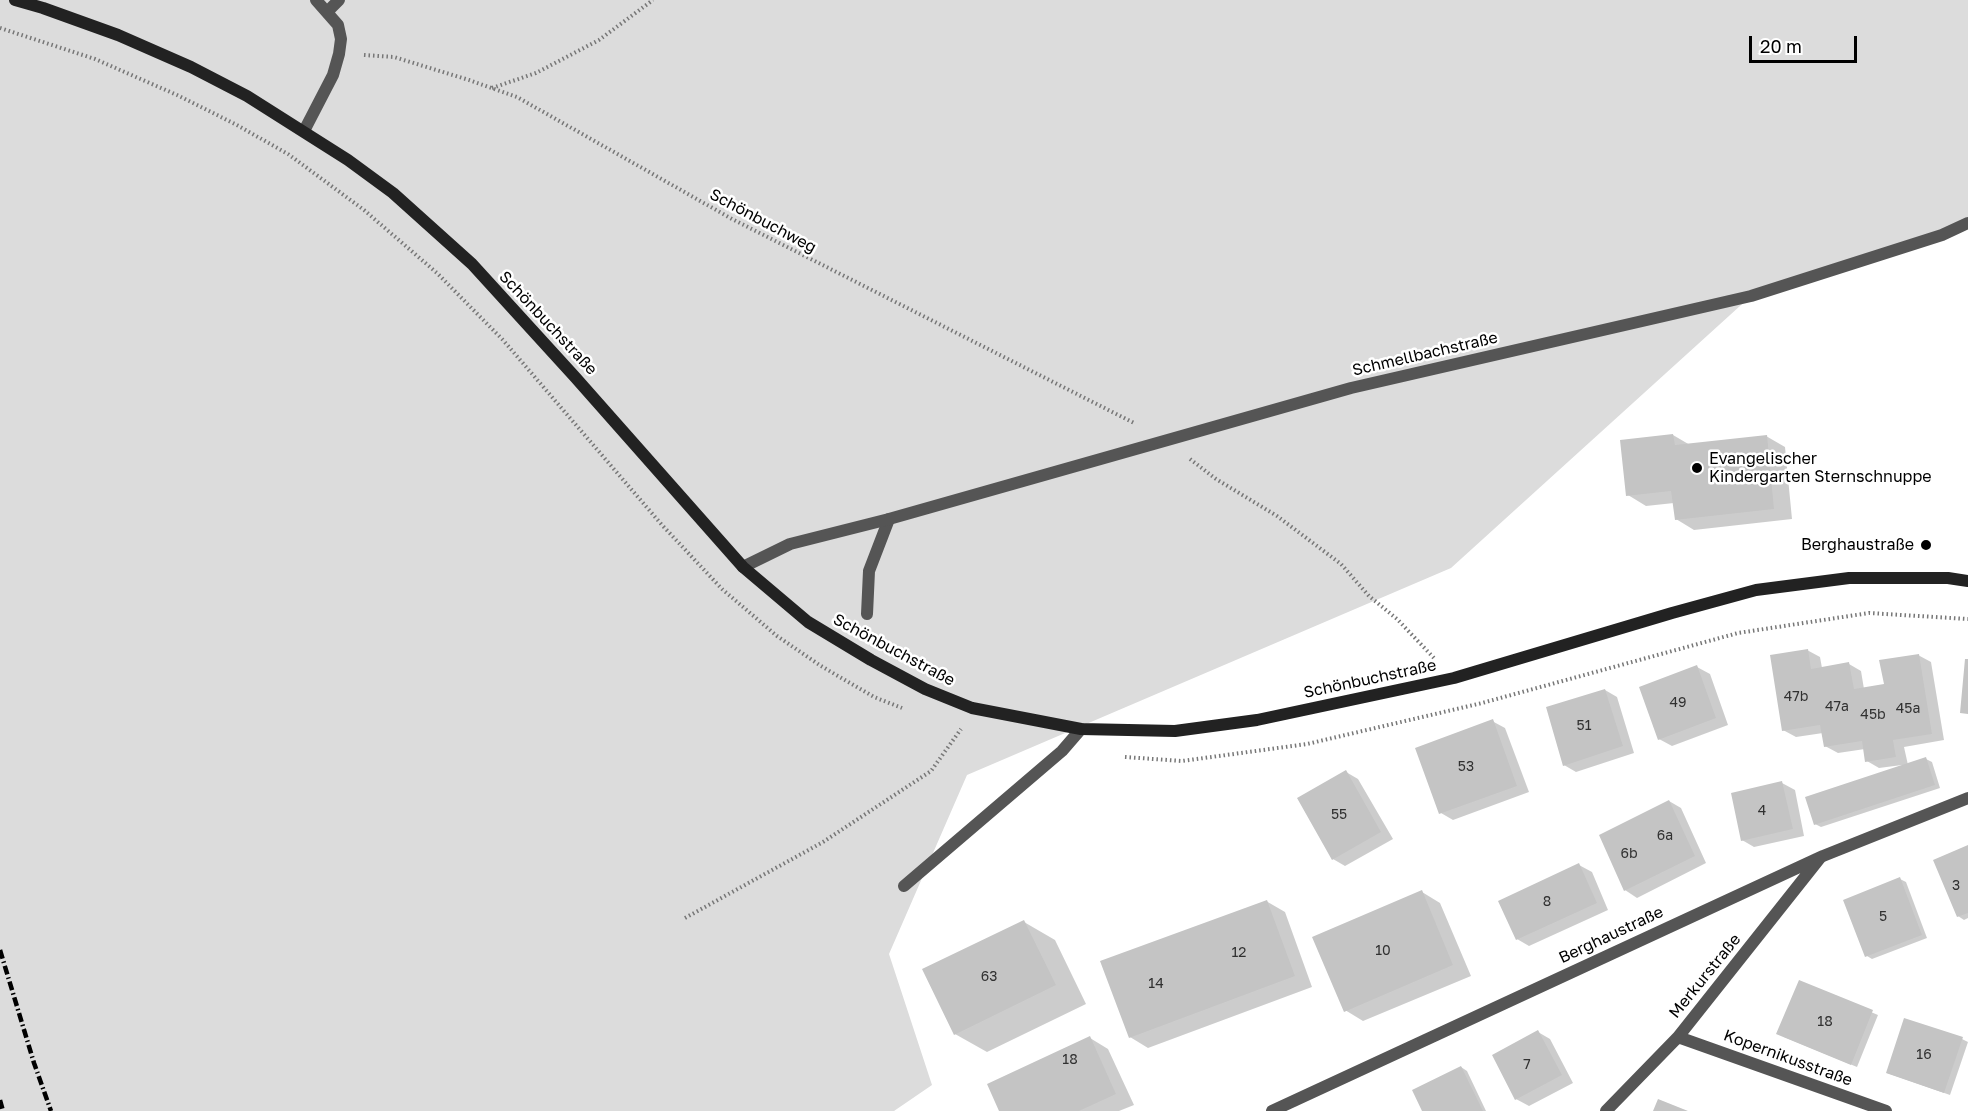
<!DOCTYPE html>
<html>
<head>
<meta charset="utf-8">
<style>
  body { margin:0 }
  #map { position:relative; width:1968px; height:1111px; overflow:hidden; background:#fff; font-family:"Golos Text",sans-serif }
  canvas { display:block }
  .scale { position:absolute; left:1749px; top:36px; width:108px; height:27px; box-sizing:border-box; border:3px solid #000; border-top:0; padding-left:8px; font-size:18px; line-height:21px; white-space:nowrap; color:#000; -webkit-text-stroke:4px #fff; paint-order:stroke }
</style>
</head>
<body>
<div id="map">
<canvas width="1968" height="1111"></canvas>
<div class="scale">20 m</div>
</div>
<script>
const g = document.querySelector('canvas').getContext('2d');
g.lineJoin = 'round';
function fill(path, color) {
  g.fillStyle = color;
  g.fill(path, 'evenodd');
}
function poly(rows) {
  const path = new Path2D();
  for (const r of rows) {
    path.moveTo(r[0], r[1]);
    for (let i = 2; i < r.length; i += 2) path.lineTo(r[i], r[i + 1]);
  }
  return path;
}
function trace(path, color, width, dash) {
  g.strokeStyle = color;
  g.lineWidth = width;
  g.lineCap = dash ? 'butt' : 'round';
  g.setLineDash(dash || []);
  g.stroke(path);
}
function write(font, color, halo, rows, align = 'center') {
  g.font = font + ' "Golos Text",sans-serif';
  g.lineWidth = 5;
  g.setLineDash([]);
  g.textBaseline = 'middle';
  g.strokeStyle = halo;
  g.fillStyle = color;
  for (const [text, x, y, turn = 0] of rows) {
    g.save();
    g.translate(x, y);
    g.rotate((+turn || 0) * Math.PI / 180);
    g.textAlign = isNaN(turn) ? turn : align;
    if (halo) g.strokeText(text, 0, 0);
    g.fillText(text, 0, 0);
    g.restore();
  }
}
const green = poly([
  [0,0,1968,0,1968,223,1751,296,1451,568,967,775,889,954,932,1085,894,1111,0,1111]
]);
const shadow = poly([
  [1673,435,1690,445,1766,436,1785,447,1792,519,1694,530,1676,519,1674,503,1646,506,1628,495],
  [1807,650,1820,657,1822,668,1849,664,1861,671,1864,689,1885,686,1918,655,1931,662,1944,740,1904,747,1908,765,1926,759,1932,762,1940,788,1821,827,1815,824,1902,766,1902,765,1879,768,1867,761,1865,749,1838,753,1825,746,1823,733,1796,737,1783,730],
  [1697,667,1710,674,1728,725,1672,746,1659,739],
  [1605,690,1617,697,1634,753,1576,772,1564,765],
  [1492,721,1505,728,1529,792,1453,820,1441,813],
  [1346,772,1358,779,1393,839,1345,866,1333,859],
  [1782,783,1795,790,1804,836,1754,847,1742,840],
  [1669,801,1681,808,1706,863,1637,898,1625,890],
  [1968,847,1968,918,1964,920,1958,916],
  [1579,865,1592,872,1608,910,1529,946,1517,939],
  [1900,879,1906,882,1927,938,1872,959,1867,956],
  [1422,892,1440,903,1471,976,1363,1021,1345,1010],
  [1266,901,1285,912,1312,987,1148,1048,1130,1037],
  [1024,922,1055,940,1086,1004,987,1052,955,1034],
  [1800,982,1878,1015,1857,1067,1784,1037],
  [1538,1032,1550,1039,1573,1083,1529,1106,1516,1099],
  [1090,1038,1108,1049,1134,1105,1119,1111,1001,1111],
  [1962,1039,1968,1042,1950,1095,1887,1073],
  [1461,1067,1467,1071,1486,1111,1424,1111]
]);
const building = poly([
  [1673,434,1675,445,1767,435,1774,509,1675,520,1671,491,1626,496,1620,440],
  [1808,649,1811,669,1849,662,1854,689,1884,684,1879,660,1919,654,1932,734,1893,740,1896,757,1865,762,1862,741,1824,747,1820,725,1782,731,1770,655],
  [1965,659,1968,659,1968,714,1960,713],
  [1697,665,1716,718,1658,740,1639,687],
  [1605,689,1623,746,1563,766,1546,707],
  [1493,719,1517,786,1439,814,1415,748],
  [1926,757,1935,785,1814,825,1805,797],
  [1346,770,1381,832,1332,860,1297,798],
  [1782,781,1793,829,1741,841,1731,793],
  [1669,800,1695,856,1624,891,1599,835],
  [1968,845,1968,913,1957,917,1933,860],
  [1579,863,1597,903,1516,940,1498,901],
  [1900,877,1922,935,1865,957,1843,900],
  [1422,890,1453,965,1344,1012,1312,937],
  [1267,900,1295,976,1129,1038,1100,961],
  [1024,920,1056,985,954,1035,922,969],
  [1799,980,1873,1010,1851,1065,1776,1034],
  [1904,1018,1963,1037,1944,1093,1886,1073],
  [1538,1030,1562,1075,1515,1100,1492,1055],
  [1090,1036,1116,1094,1079,1111,999,1111,987,1084],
  [1461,1066,1483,1111,1422,1111,1412,1090],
  [1658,1099,1688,1111,1653,1111]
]);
const path = poly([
  [0,28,95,59,177,95,235,124,288,154,364,210,437,273,503,340,662,525,722,589,777,636,821,666,874,697,902,708],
  [364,55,394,57,469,80,517,97,732,219,1134,423],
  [492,88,536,73,599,40,653,0],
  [1190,459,1216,479,1277,516,1341,564,1369,596,1397,619,1434,658],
  [1125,757,1182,761,1307,744,1482,703,1738,633,1869,613,1968,619],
  [685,918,823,842,931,771,961,729]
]);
const service = poly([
  [328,11,339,0],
  [304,131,333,75,339,54,341,39,338,25,316,0],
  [867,614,869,571,889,519],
  [904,886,1062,751,1081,729]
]);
const minor = poly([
  [743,567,790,544,889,519,1351,388,1751,296,1942,235,1968,223],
  [1678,1037,1886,1111],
  [1272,1111,1823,856,1968,798],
  [1606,1111,1678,1037,1820,858]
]);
const secondary = poly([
  [15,0,43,8,118,35,191,67,247,96,348,160,393,193,472,264,575,377,743,567,808,622,871,660,925,689,972,708,1081,729,1175,731,1257,720,1454,678,1672,613,1756,590,1849,578,1948,578,1968,581]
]);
const rail = poly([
  [0,950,34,1063,51,1111],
  [0,1100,3,1111]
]);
const markers = [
  [1697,468,6,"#000"],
  [1926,545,6,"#000"]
];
const numberNames = [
  ["47b",1796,697],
  ["49",1678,703],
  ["47a",1837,707],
  ["45a",1908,709],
  ["45b",1873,715],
  ["51",1584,726],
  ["53",1466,767],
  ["4",1762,811],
  ["55",1339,815],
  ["6a",1665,836],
  ["6b",1629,854],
  ["3",1956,886],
  ["8",1547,902],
  ["5",1883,917],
  ["10",1383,951],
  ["12",1239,953],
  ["63",989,977],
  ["14",1156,984],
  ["18",1825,1022],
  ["16",1924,1055],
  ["18",1070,1060],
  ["7",1527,1065]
];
const streetNames = [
  ["Schönbuchweg",763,221,28],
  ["Schönbuchstraße",548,323,47],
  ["Schmellbachstraße",1425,354,-13],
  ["Schönbuchstraße",894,650,28],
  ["Schönbuchstraße",1370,679,-12],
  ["Berghaustraße",1611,935,-25],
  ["Merkurstraße",1705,976,-51],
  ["Kopernikusstraße",1788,1058,20]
];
const poiNames = [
  ["Evangelischer",1709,459],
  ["Kindergarten Sternschnuppe",1709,477],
  ["Berghaustraße",1914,545,"right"]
];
fill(green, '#dcdcdc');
fill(shadow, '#0003');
fill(building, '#c4c4c4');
trace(path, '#777', 4, [1.5, 3]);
trace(service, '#555', 12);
trace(minor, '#555', 12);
trace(secondary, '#222', 12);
trace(rail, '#000', 4.5, [9, 3, 1.5, 3]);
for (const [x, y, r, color] of markers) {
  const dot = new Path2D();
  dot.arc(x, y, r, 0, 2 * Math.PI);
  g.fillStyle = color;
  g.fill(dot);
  trace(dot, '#fff', 2);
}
write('14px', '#313131', null, numberNames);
write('16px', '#000', '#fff', streetNames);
write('16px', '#000', '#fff', poiNames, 'left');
</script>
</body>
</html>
